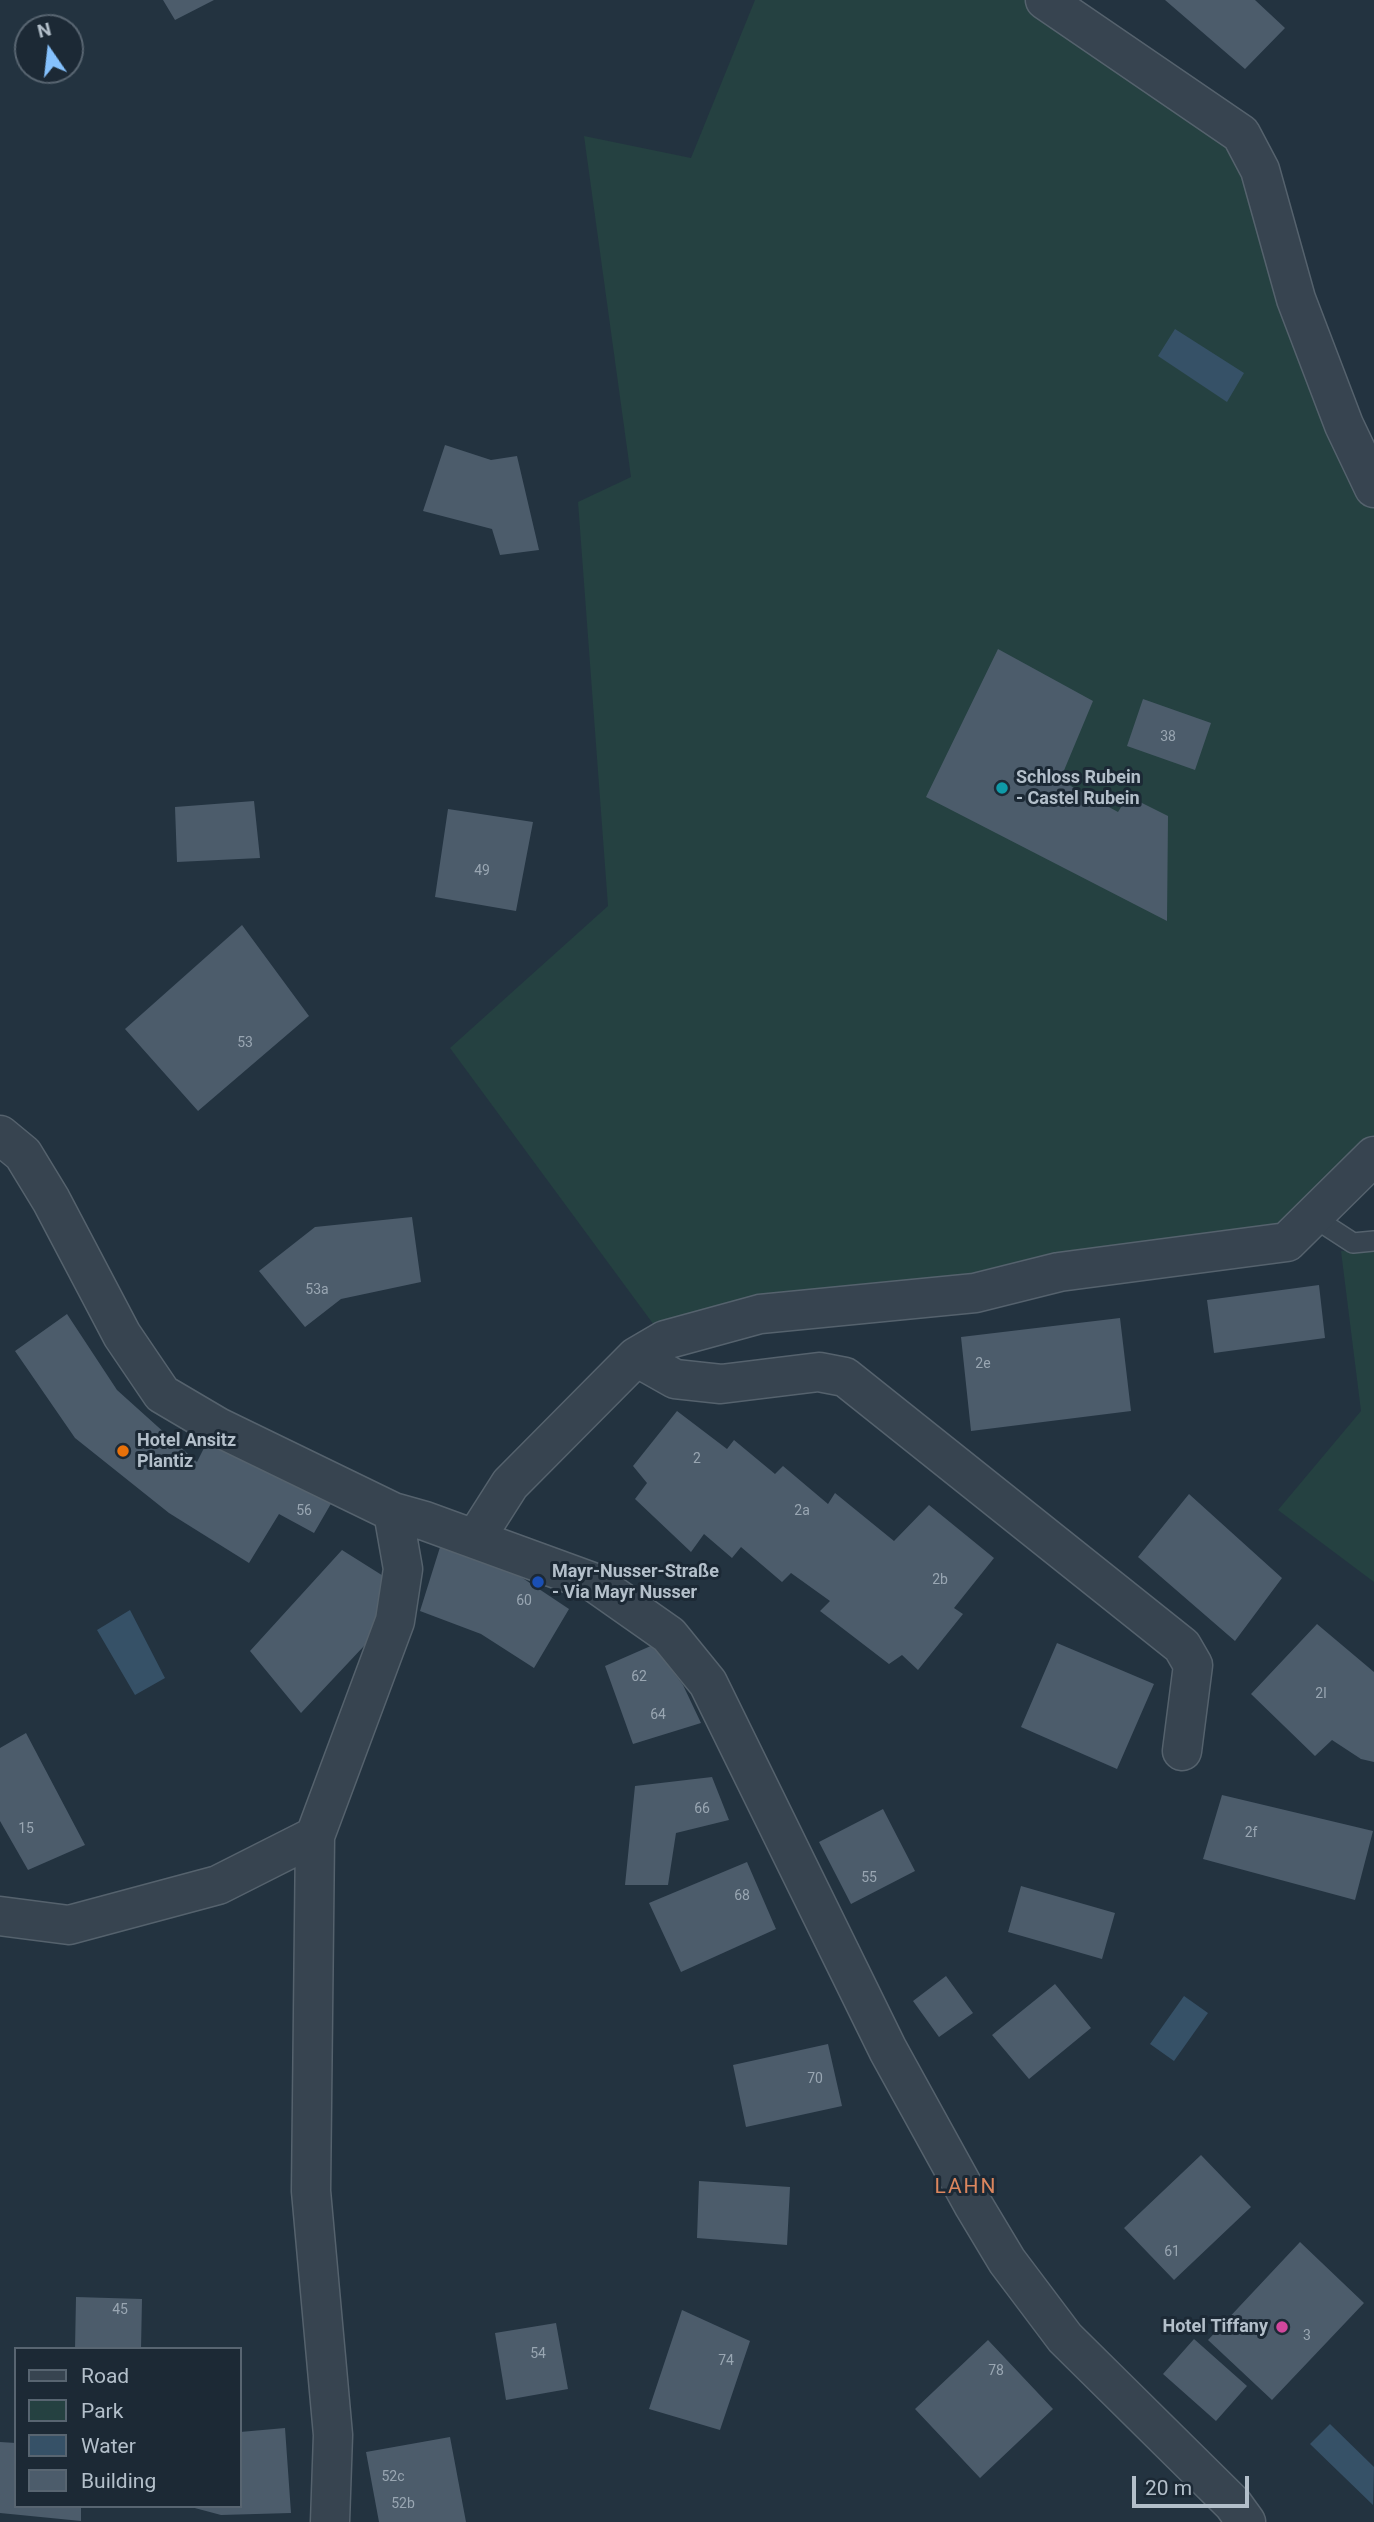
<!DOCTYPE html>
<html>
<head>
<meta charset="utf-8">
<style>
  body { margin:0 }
  #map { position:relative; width:1374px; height:2522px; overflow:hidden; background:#233340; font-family:Roboto,sans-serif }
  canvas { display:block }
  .legend { position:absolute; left:14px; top:2347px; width:228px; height:161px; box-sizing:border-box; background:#1c2935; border:2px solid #586571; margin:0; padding:9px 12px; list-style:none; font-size:21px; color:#b3bfca }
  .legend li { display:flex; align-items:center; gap:14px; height:35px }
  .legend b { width:35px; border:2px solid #586571 }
  .north { position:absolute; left:14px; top:14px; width:70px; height:70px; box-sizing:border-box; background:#1c2935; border:2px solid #586571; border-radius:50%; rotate:346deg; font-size:19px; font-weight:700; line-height:28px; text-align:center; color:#b3bfca }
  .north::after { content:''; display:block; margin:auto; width:24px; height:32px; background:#85c1fd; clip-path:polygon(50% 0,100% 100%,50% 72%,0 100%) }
  .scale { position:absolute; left:1132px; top:2476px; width:117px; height:32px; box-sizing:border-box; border:4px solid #b3bfca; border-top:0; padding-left:9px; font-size:21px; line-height:24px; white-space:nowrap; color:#b3bfca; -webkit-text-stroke:5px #1c2935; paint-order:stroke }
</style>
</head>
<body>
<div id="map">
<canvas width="1374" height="2522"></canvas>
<ul class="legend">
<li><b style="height:9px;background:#374450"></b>Road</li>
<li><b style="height:19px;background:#254141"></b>Park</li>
<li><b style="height:19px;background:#365167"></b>Water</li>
<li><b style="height:19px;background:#4c5c6b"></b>Building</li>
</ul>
<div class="north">N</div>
<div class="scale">20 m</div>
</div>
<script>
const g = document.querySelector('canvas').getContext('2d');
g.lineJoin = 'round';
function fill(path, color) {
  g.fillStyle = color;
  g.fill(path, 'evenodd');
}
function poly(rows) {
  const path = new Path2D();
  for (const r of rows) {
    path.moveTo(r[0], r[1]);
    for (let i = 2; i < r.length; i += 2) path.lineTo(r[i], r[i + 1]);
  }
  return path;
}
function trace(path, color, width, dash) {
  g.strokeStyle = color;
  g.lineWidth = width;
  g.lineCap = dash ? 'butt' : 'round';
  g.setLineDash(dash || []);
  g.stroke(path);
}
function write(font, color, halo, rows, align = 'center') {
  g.font = font + ' Roboto,sans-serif';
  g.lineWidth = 6;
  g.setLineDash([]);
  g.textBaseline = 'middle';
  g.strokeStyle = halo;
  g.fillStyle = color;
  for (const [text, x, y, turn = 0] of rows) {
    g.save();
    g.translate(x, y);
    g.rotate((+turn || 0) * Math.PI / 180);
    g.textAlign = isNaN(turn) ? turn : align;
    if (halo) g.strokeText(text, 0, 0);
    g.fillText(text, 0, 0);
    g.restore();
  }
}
const green = poly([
  [755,0,1045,0,1241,134,1374,467,1374,1156,1287,1242,665,1340,450,1048,608,906,578,502,631,477,584,136,691,158],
  [1341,1251,1374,1252,1374,1582,1278,1510,1361,1411]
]);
const water = poly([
  [1175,329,1244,373,1227,402,1158,356],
  [130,1610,165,1678,135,1695,97,1630],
  [1184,1996,1208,2013,1174,2061,1150,2044],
  [1330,2424,1374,2467,1373,2505,1310,2444]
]);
const building = poly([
  [163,0,214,0,175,20],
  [1165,0,1255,0,1285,28,1245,69],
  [445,445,491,460,517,456,539,550,500,555,492,529,423,511],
  [998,649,1093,701,1060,780,1118,812,1128,796,1168,816,1167,921,926,797],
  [1143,699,1211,723,1195,770,1127,746],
  [254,801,260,858,177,862,175,807],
  [448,809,533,822,516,911,435,897],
  [242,925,309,1016,198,1111,125,1029],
  [412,1217,421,1282,341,1299,305,1327,259,1271,315,1227],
  [1319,1285,1325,1338,1214,1353,1207,1300],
  [67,1314,117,1390,197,1462,209,1438,336,1495,314,1533,279,1514,249,1563,169,1513,75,1438,15,1351],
  [1120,1318,1131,1411,971,1431,961,1337],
  [677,1411,727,1449,734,1440,775,1474,783,1466,828,1504,835,1493,894,1541,929,1505,994,1558,954,1608,963,1614,918,1670,902,1655,889,1664,820,1611,830,1601,791,1573,782,1582,741,1547,732,1558,704,1534,691,1552,635,1499,647,1483,633,1466],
  [1189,1494,1282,1578,1235,1641,1138,1557],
  [441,1544,509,1569,569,1609,534,1668,481,1634,420,1611],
  [342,1550,396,1584,380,1629,301,1713,250,1651],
  [1317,1624,1374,1672,1374,1762,1361,1759,1332,1740,1315,1756,1251,1694],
  [1057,1643,1154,1684,1117,1769,1021,1727],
  [653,1645,683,1685,701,1723,633,1744,605,1666],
  [26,1733,85,1845,28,1870,0,1821,0,1748],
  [712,1777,729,1820,676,1833,668,1885,625,1885,635,1786],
  [1222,1795,1373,1831,1355,1900,1203,1859],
  [883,1809,915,1871,851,1904,819,1842],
  [747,1862,776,1929,681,1972,649,1903],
  [1021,1886,1115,1913,1102,1959,1008,1932],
  [946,1976,973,2013,939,2037,913,2001],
  [1055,1984,1091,2028,1029,2079,992,2035],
  [828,2044,842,2106,746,2127,733,2065],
  [1201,2155,1251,2207,1174,2280,1124,2228],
  [699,2181,790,2187,787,2245,697,2238],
  [1300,2242,1364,2303,1272,2400,1208,2340],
  [76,2297,142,2299,141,2349,75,2349],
  [682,2310,750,2341,720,2430,649,2409],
  [556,2323,568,2389,506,2400,495,2333],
  [1194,2339,1247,2386,1216,2421,1163,2374],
  [988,2340,1053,2409,980,2478,915,2409],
  [285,2428,291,2513,221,2515,191,2507,240,2506,240,2432],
  [450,2437,466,2522,379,2522,366,2452],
  [0,2442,16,2443,16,2506,81,2506,81,2521,0,2513]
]);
const service = poly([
  [1313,1217,1353,1243,1374,1241]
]);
const minor = poly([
  [1045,0,1241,134,1260,170,1296,299,1344,425,1374,488],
  [0,1135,23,1154,51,1200,122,1335,162,1394,218,1427,393,1512,425,1521,595,1583,669,1635,708,1683,888,2050,974,2206,1007,2261,1065,2338,1233,2504,1246,2522],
  [636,1357,675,1379,721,1384,819,1372,845,1377,1182,1646,1193,1665,1182,1751],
  [475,1539,510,1484,636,1357,665,1340,760,1314,975,1293,1059,1272,1287,1242,1374,1156],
  [0,1916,69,1925,218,1885,315,1836],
  [330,2522,333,2435,311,2191,315,1836,395,1621,403,1569,393,1512]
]);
const markers = [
  [1002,788,7,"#0f9aa8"],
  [123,1451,7,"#e8710a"],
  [538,1582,7,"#1a4fb4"],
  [1282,2327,7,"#d1479c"]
];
const numberNames = [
  ["38",1168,737],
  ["49",482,871],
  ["53",245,1043],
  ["53a",317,1290],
  ["2e",983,1364],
  ["2",697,1459],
  ["56",304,1511],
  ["2a",802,1511],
  ["2b",940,1580],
  ["60",524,1601],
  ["62",639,1677],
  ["2l",1321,1694],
  ["64",658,1715],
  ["66",702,1809],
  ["15",26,1829],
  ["2f",1251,1833],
  ["55",869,1878],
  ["68",742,1896],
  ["70",815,2079],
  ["61",1172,2252],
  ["45",120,2310],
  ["3",1307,2336],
  ["54",538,2354],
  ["74",726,2361],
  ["78",996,2371],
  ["52c",393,2477],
  ["52b",403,2504]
];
const poiNames = [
  ["Schloss Rubein",1016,778],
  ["- Castel Rubein",1016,799],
  ["Hotel Ansitz",137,1441],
  ["Plantiz",137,1462],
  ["Mayr-Nusser-Straße",552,1572],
  ["- Via Mayr Nusser",552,1593],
  ["Hotel Tiffany",1268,2327,"right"]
];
const quarterNames = [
  ["LAHN",966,2188]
];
fill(green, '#254141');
fill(water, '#365167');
fill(building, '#4c5c6b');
trace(service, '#55626d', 22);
trace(minor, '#55626d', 41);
trace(service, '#374450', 19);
trace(minor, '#374450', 38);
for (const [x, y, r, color] of markers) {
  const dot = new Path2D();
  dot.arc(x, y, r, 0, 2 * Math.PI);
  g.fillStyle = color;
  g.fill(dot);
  trace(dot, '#1c2935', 2.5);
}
write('14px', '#99a6b2', null, numberNames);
write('bold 18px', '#b3bfca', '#1c2935', poiNames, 'left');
g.letterSpacing = '2px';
write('21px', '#db865e', '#1c2935', quarterNames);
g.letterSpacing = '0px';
</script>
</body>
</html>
